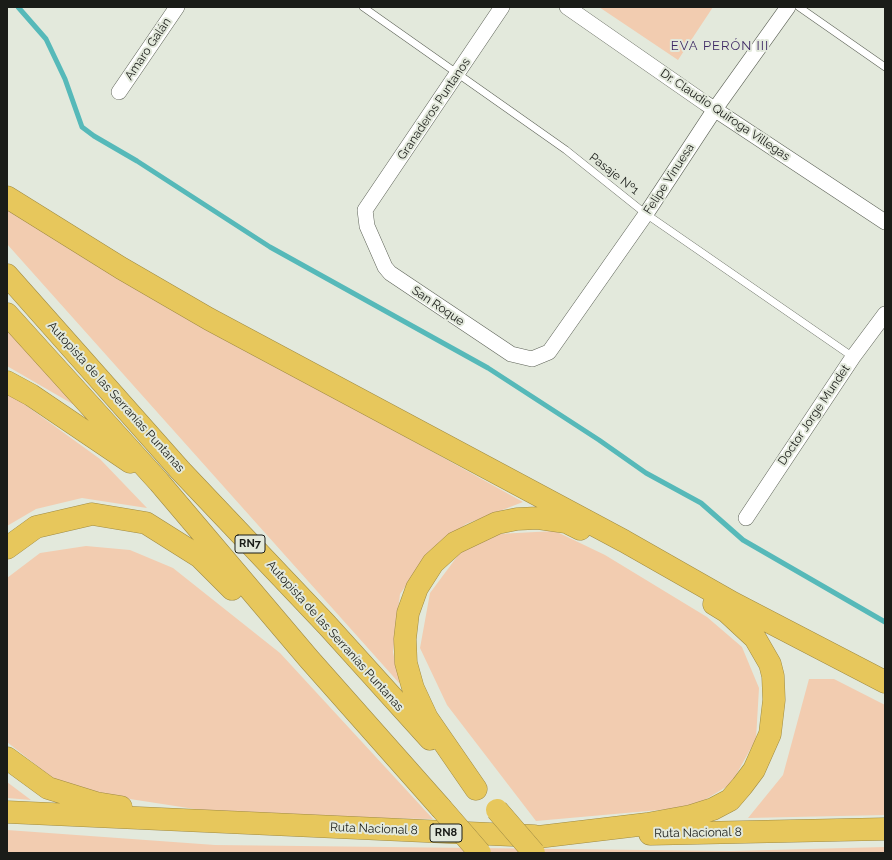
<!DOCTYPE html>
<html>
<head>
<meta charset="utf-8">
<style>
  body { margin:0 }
  #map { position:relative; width:892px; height:860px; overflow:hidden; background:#e3e9dc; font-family:Raleway,sans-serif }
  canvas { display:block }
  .frame { position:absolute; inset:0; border:8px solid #1a1c18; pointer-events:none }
</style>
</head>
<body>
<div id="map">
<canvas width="892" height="860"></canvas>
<div class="frame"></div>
</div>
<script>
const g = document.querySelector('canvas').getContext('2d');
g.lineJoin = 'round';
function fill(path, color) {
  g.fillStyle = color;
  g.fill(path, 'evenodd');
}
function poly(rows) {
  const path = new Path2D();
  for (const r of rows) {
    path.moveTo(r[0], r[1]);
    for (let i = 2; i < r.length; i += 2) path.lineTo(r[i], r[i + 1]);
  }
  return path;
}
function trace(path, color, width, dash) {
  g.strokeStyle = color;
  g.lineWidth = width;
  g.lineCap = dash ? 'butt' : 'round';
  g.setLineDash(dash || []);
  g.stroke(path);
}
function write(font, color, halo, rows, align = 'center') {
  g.font = font + ' Raleway,sans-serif';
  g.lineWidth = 4;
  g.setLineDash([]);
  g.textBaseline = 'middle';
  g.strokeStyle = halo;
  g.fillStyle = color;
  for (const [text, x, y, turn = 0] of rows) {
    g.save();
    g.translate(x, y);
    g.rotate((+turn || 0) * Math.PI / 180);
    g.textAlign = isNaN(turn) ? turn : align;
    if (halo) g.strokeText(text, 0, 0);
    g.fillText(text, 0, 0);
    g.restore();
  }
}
const green = poly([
  [599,7,713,7,678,60],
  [7,208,86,259,523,502,466,524,432,550,400,594,393,652,400,684,7,244],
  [7,329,76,406,7,366],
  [7,393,13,396,100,459,147,508,82,498,36,509,7,526],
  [555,531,605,555,707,617,742,647,759,688,756,739,731,784,693,807,536,821,447,705,420,648,430,593,462,550,497,534],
  [86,546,130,550,173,568,280,653,433,819,240,816,104,795,55,780,7,742,7,578,40,553],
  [809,679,834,679,885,705,885,815,748,818,783,775],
  [7,782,31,800,7,798],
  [7,830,215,845,731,851,885,847,885,853,7,853]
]);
const stream = poly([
  [18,7,46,39,65,79,82,127,94,136,137,161,270,247,488,368,599,440,646,473,701,503,743,540,885,622]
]);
const lane = poly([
  [363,7,566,150,646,214,853,357],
  [799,7,885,67]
]);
const street = poly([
  [502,7,365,210,367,226,385,267,390,273,511,354,532,359,549,352,646,214,715,109,788,7],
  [567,7,705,103,885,222],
  [119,92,177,7],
  [746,518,853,357,885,314]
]);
const highway = poly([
  [7,197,121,268,209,319,624,541,733,603,885,682],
  [7,275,180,470,327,625,430,739],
  [7,314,159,482,309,659,441,808],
  [7,382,31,395,130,462],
  [7,548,36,527,92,514,146,523,200,557,232,589],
  [7,758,48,788,96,803,121,807],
  [476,789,427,718,413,688,406,663,405,639,408,613,417,588,433,563,455,543,497,523,517,519,538,518,566,522,580,529],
  [7,812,534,836],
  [650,834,885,829],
  [538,837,647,824,691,816,713,809,730,800,742,786,754,770,770,734,774,700,773,676,770,664,755,638,727,612,714,604]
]);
const highwayBridge = poly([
  [441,808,480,853],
  [497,810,534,853]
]);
const shields = [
  [250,544,30],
  [446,833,32]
];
const shieldNames = [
  ["RN7",250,544],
  ["RN8",446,833]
];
const streetNames = [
  ["Amaro Galán",148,49,-56],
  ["Granaderos Puntanos",434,109,-56],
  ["Dr. Claudio Quiroga Villegas",725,115,34],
  ["Pasaje Nº1",614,174,38],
  ["Felipe Vinuesa",669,179,-57],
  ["San Roque",438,306,34],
  ["Autopista de las Serranías Puntanas",116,397,48],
  ["Doctor Jorge Mundet",814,415,-56],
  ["Autopista de las Serranías Puntanas",335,636,48],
  ["Ruta Nacional 8",374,829,2],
  ["Ruta Nacional 8",698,833,-1]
];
const neighbourhoodNames = [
  ["EVA PERÓN III",720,46]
];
fill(green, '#f2ccb0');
trace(stream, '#56b9b9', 5);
trace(lane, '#5d6257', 8);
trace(street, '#5d6257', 16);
trace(highway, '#9f8b44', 23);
trace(lane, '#fff', 7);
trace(street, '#fff', 15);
trace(highway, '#e7c75c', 22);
trace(highwayBridge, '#9f8b44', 23, []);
trace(highwayBridge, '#e7c75c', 22);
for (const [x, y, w] of shields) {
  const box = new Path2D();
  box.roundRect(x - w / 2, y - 9, w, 18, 3);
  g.fillStyle = '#e3e9dc';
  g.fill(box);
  trace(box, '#1a1c18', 1);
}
write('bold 11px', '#1a1c18', null, shieldNames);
write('12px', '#1a1c18', '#e3e9dc', streetNames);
g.letterSpacing = '1px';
write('13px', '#3f2a65', '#e3e9dc', neighbourhoodNames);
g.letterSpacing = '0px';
</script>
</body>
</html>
